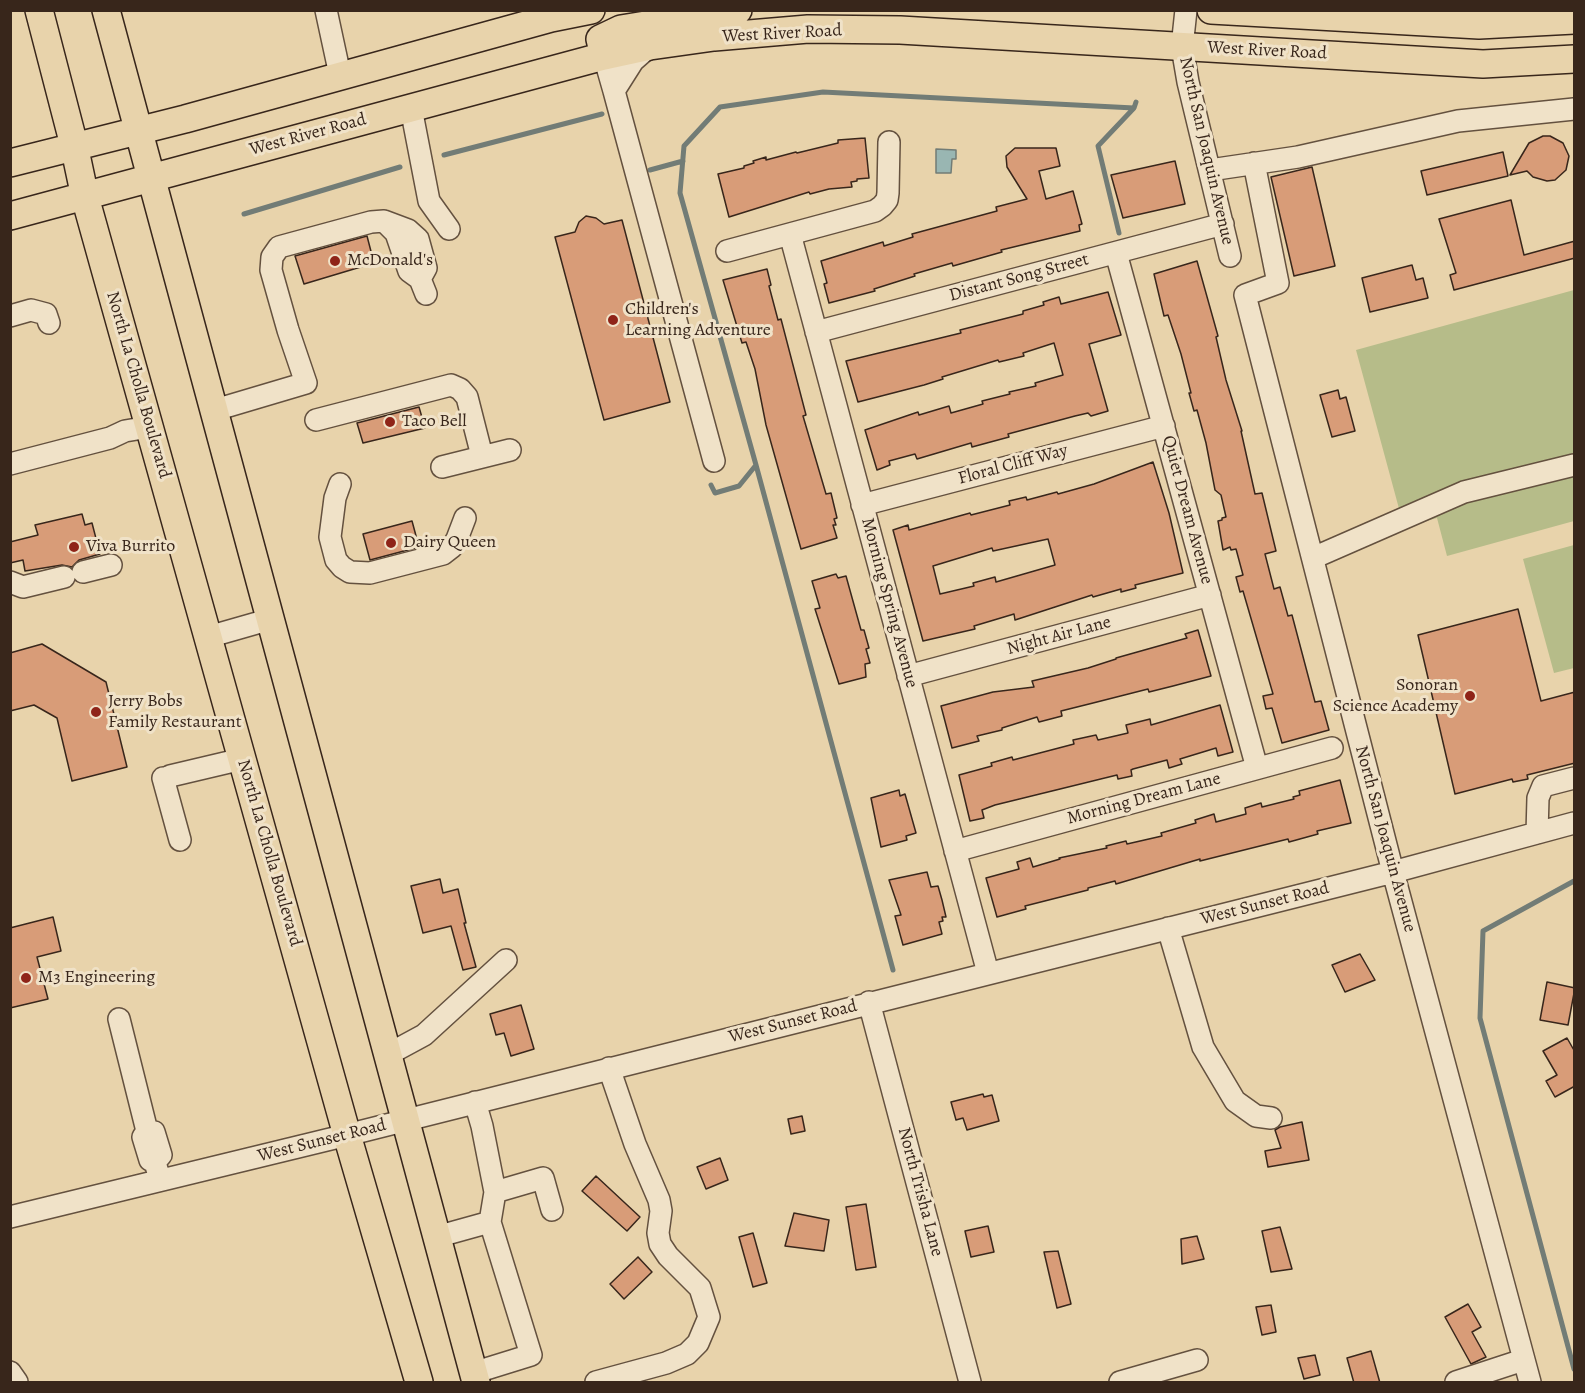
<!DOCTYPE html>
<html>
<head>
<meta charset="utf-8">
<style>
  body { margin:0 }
  #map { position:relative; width:1585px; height:1393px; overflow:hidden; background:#e8d3ab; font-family:Alegreya,serif }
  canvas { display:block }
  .frame { position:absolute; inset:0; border:12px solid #38261b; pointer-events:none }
</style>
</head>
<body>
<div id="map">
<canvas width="1585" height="1393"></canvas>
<div class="frame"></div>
</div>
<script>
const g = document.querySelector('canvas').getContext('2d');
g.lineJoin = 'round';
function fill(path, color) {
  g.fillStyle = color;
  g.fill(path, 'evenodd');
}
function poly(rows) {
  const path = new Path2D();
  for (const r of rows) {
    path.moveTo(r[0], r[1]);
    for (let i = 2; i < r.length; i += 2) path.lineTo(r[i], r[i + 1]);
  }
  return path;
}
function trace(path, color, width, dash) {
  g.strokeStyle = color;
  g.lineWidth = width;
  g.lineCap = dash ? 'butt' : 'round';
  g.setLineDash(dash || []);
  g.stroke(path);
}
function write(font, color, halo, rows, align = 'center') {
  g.font = font + ' Alegreya,serif';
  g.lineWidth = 6;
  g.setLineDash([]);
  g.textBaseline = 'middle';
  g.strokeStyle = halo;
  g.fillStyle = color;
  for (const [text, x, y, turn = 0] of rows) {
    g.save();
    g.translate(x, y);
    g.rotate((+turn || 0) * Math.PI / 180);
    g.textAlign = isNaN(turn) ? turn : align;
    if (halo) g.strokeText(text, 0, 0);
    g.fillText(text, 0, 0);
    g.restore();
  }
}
const green = poly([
  [1574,290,1574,521,1447,556,1437,518,1404,527,1356,350],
  [1574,545,1574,668,1554,673,1523,559]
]);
const water = poly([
  [936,149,956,150,956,159,952,159,951,173,936,173,936,149]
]);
const stream = poly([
  [444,155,602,114],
  [650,170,683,161],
  [244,214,400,167],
  [1119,233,1098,146,1134,108],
  [711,485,715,493,739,486,756,465],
  [1574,881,1483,931,1480,1018,1574,1369],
  [893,970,756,465,680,193,684,146,720,107,823,92,1134,108,1136,102]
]);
const building = poly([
  [1543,136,1550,136,1563,143,1569,156,1566,170,1555,180,1547,181,1533,177,1527,171,1510,175,1529,143,1543,136],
  [865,138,869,178,857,179,857,181,851,182,852,187,829,189,810,194,809,192,729,217,718,174,744,168,744,166,754,163,753,161,766,157,766,160,796,152,797,153,838,143,838,140,865,138],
  [1015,148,1056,148,1060,166,1039,171,1046,199,1073,191,1082,224,1079,225,1080,231,1001,250,1002,252,953,266,952,263,914,274,915,276,874,289,875,291,829,303,824,284,827,283,821,261,883,242,884,246,913,237,912,234,997,211,996,207,1027,199,1007,167,1006,156,1015,148],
  [1503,152,1508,176,1427,195,1421,171,1503,152],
  [1175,161,1185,204,1123,218,1111,175,1175,161],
  [1312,167,1335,266,1294,276,1271,177,1312,167],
  [1511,200,1524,255,1575,241,1575,258,1454,290,1450,275,1456,273,1439,219,1511,200],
  [586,216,596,218,604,224,622,220,670,402,604,420,555,237,575,232,579,222,586,216],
  [367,236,374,263,304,284,295,256,367,236],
  [1197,261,1218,336,1216,337,1226,380,1242,431,1241,431,1255,494,1262,493,1276,551,1265,554,1274,589,1280,587,1288,616,1292,615,1315,702,1321,701,1329,730,1282,743,1272,708,1266,709,1263,696,1273,694,1243,591,1240,592,1236,577,1243,575,1236,549,1231,550,1230,547,1223,550,1218,521,1222,520,1222,518,1226,517,1221,495,1215,490,1206,443,1197,410,1194,411,1189,393,1191,393,1181,354,1168,315,1164,316,1154,274,1197,261],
  [1412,265,1416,280,1423,278,1428,298,1370,312,1362,278,1412,265],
  [767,269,771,285,769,286,778,320,781,319,806,415,803,416,826,494,831,493,837,518,834,519,836,525,833,525,837,538,801,549,766,425,755,369,746,342,742,343,723,280,767,269],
  [1108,292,1121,335,1089,344,1108,411,1091,416,1088,413,1075,416,1008,434,1009,437,972,447,971,443,917,459,915,454,889,461,890,465,877,470,865,430,918,412,919,415,949,406,951,413,983,404,982,401,1010,394,1009,392,1036,386,1035,383,1063,375,1054,343,1023,353,1024,356,999,362,998,360,942,377,943,379,924,385,858,402,846,361,961,333,960,330,1023,314,1023,311,1044,305,1043,302,1059,297,1061,304,1108,292],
  [1338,390,1340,399,1346,397,1355,431,1332,437,1320,395,1338,390],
  [419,407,425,428,363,443,357,423,419,407],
  [1153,462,1169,513,1183,573,1135,585,1136,588,1121,592,1121,589,1093,597,1092,595,1015,620,1014,614,974,626,975,629,923,641,893,530,908,525,909,530,970,513,971,515,1010,505,1009,501,1026,497,1027,500,1057,492,1058,494,1094,484,1153,462],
  [1048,539,1055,565,996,582,995,577,973,583,974,586,940,594,933,566,992,548,993,551,1048,539],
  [82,514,85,525,92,523,100,554,79,560,72,567,62,565,25,571,23,560,10,563,10,542,38,535,35,525,82,514],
  [412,521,419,547,370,560,363,534,412,521],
  [836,574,838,578,846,576,861,630,864,630,869,648,866,649,870,663,865,664,866,677,839,684,815,609,820,608,812,581,836,574],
  [1518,609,1541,701,1575,692,1575,763,1527,775,1528,779,1513,782,1512,779,1455,794,1418,635,1518,609],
  [1198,630,1211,676,1173,686,1149,692,1148,689,1093,703,1061,711,1062,716,1039,722,1037,717,1002,728,1002,730,977,736,979,741,952,748,941,706,993,692,1034,687,1032,681,1088,668,1116,659,1116,658,1187,638,1185,634,1198,630],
  [42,644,106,682,127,767,72,781,57,718,34,705,10,711,10,653,42,644],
  [1220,705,1233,752,1218,756,1216,748,1180,759,1182,764,1169,768,1167,760,1133,769,1131,770,1132,776,1118,779,1117,775,995,805,982,810,984,818,970,821,959,775,992,766,991,763,1012,757,1013,760,1074,744,1073,740,1096,735,1098,740,1128,733,1126,725,1150,719,1151,725,1220,705],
  [1340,780,1351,823,1317,831,1318,834,1289,842,1288,839,1200,861,1200,859,1116,884,1115,881,1088,888,1088,890,1025,906,1026,909,997,917,986,878,1019,869,1017,862,1030,858,1033,867,1060,859,1059,858,1107,848,1106,846,1126,841,1127,844,1162,836,1161,833,1196,823,1195,820,1214,814,1216,822,1246,814,1245,808,1261,803,1262,807,1294,799,1293,797,1300,795,1299,791,1340,780],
  [899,790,900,796,905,794,916,833,906,836,907,840,881,847,871,798,899,790],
  [927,872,931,887,938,886,942,900,946,917,942,917,943,921,939,922,942,934,903,945,895,916,901,915,889,880,927,872],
  [440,879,443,893,458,889,466,923,464,923,476,967,463,970,451,926,423,933,411,886,440,879],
  [53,917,61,951,37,957,48,999,10,1008,10,928,53,917],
  [1360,954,1375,980,1345,992,1332,965,1360,954],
  [1547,982,1575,988,1568,1025,1540,1020,1547,982],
  [521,1005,534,1049,511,1056,504,1033,496,1035,490,1014,521,1005],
  [1567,1038,1575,1052,1575,1086,1555,1097,1546,1081,1557,1075,1543,1051,1567,1038],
  [983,1094,984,1097,992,1095,999,1121,967,1130,963,1118,956,1120,951,1102,983,1094],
  [802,1116,805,1131,791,1134,788,1119,802,1116],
  [1302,1122,1309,1160,1268,1167,1265,1151,1281,1148,1275,1130,1280,1127,1302,1122],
  [720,1158,728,1180,706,1189,697,1167,720,1158],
  [596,1176,640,1217,627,1231,582,1191,596,1176],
  [866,1204,876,1267,856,1270,846,1207,866,1204],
  [794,1213,829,1220,824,1251,785,1246,794,1213],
  [988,1226,994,1252,971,1257,965,1231,988,1226],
  [1280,1227,1292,1269,1271,1272,1262,1231,1280,1227],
  [753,1233,767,1283,753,1287,739,1237,753,1233],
  [1197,1236,1204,1259,1182,1264,1181,1239,1197,1236],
  [1058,1251,1071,1304,1057,1308,1044,1252,1058,1251],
  [638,1257,652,1272,624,1299,610,1284,638,1257],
  [1468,1304,1481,1327,1472,1332,1486,1357,1471,1364,1445,1317,1468,1304],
  [1271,1305,1276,1332,1262,1335,1256,1307,1271,1305],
  [1371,1351,1380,1383,1354,1383,1347,1358,1371,1351],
  [1315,1355,1320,1375,1304,1379,1298,1358,1315,1355]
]);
const minor = poly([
  [326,10,340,75],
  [1186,10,1182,47,1188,82,1230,256],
  [604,56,614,91,633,61,650,46],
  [614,91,714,461],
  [411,108,429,201,449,229],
  [1254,163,1278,283,1245,295,1393,872,1530,1382],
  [1210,170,1298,157,1458,121,1574,109],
  [384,221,396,233,409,271,420,279,426,294],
  [790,234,988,973],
  [727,251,875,211,882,206,887,200,888,193,889,142],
  [1116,253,1257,768],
  [10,316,31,310,46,314,49,323],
  [816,332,1223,224],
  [215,410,306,383,288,330,271,270,272,257,279,247,371,222,384,221,408,230,418,239,426,268,420,279],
  [316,420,451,385,460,389,467,397,482,456],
  [10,464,110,438,125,431,149,427],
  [442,467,510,450],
  [340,484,335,498,330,537,336,560,342,567,350,572,370,573,443,554,452,547,457,539,465,518],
  [862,505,1164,426],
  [1313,558,1464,492,1574,465],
  [83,572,111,565],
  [10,582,23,587,64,577],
  [208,637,271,619],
  [908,676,1210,595],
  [170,776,242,759],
  [163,778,180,840],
  [1537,833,1538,798,1543,786,1574,778],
  [955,851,1332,748],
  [1168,928,1203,1047,1235,1101,1256,1116,1271,1118],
  [869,1002,970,1382],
  [119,1019,147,1131],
  [387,1055,424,1035,506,960],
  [475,1102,482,1126,495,1192],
  [155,1162,161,1155,154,1132,147,1131,143,1137,150,1160,155,1162,160,1180],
  [10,1217,347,1135,1393,872,1574,823],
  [490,1222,495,1192,543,1178,552,1210],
  [436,1237,490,1222,531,1355,473,1373],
  [10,1372,17,1382],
  [596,1382,666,1363,687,1354,698,1343,709,1317,700,1288,668,1256,660,1244,658,1233,661,1211,659,1200,635,1144,609,1068],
  [1120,1382,1197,1360],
  [1456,1382,1523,1360]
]);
const major = poly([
  [39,10,74,145,85,197,347,1135,419,1382],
  [106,10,476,1382],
  [1211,10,1479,25,1574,20],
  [604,56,600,39,621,29,738,10],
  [10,163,185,119,551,18,591,10],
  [10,216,604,56,650,46,714,37,808,29,900,30,1483,64,1574,59]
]);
const markers = [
  [335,261,6,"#8f2418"],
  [613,320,6,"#8f2418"],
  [390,422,6,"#8f2418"],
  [391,543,6,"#8f2418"],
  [74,547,6,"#8f2418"],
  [1470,696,6,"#8f2418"],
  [96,712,6,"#8f2418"],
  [26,978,6,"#8f2418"]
];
const streetNames = [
  ["West River Road",782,34,-3],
  ["West River Road",1267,51,3],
  ["West River Road",308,135,-15],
  ["North San Joaquin Avenue",1206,151,77],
  ["Distant Song Street",1019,278,-15],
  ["North La Cholla Boulevard",138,385,74],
  ["Floral Cliff Way",1013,465,-15],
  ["Quiet Dream Avenue",1187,510,75],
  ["Morning Spring Avenue",889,603,75],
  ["Night Air Lane",1059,636,-15],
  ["Morning Dream Lane",1144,799,-15],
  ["North San Joaquin Avenue",1385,839,75],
  ["North La Cholla Boulevard",269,853,74],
  ["West Sunset Road",1265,904,-14],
  ["West Sunset Road",793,1022,-14],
  ["West Sunset Road",322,1141,-14],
  ["North Trisha Lane",920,1192,75]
];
const poiNames = [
  ["McDonald's",347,261],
  ["Children's",625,310],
  ["Learning Adventure",625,331],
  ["Taco Bell",402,422],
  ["Dairy Queen",403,543],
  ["Viva Burrito",86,547],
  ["Sonoran",1458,686,"right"],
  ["Science Academy",1458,707,"right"],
  ["Jerry Bobs",108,702],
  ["Family Restaurant",108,723],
  ["M3 Engineering",38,978]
];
fill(green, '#b6bc89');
fill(water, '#99b6b2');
trace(water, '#727c76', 1.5);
trace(stream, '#727c76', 5);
fill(building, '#d89c78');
trace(building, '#38261b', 1.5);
trace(minor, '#64513f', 24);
trace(major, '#38261b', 30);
trace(minor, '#f0e2c8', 21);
trace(major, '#e8d3ab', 27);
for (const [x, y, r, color] of markers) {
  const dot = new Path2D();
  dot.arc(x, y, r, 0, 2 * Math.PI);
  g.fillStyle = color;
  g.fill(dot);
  trace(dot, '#f0e2c8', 2);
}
write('18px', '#38261b', '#f0e2c8', streetNames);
write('18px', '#38261b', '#f0e2c8', poiNames, 'left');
</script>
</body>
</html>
